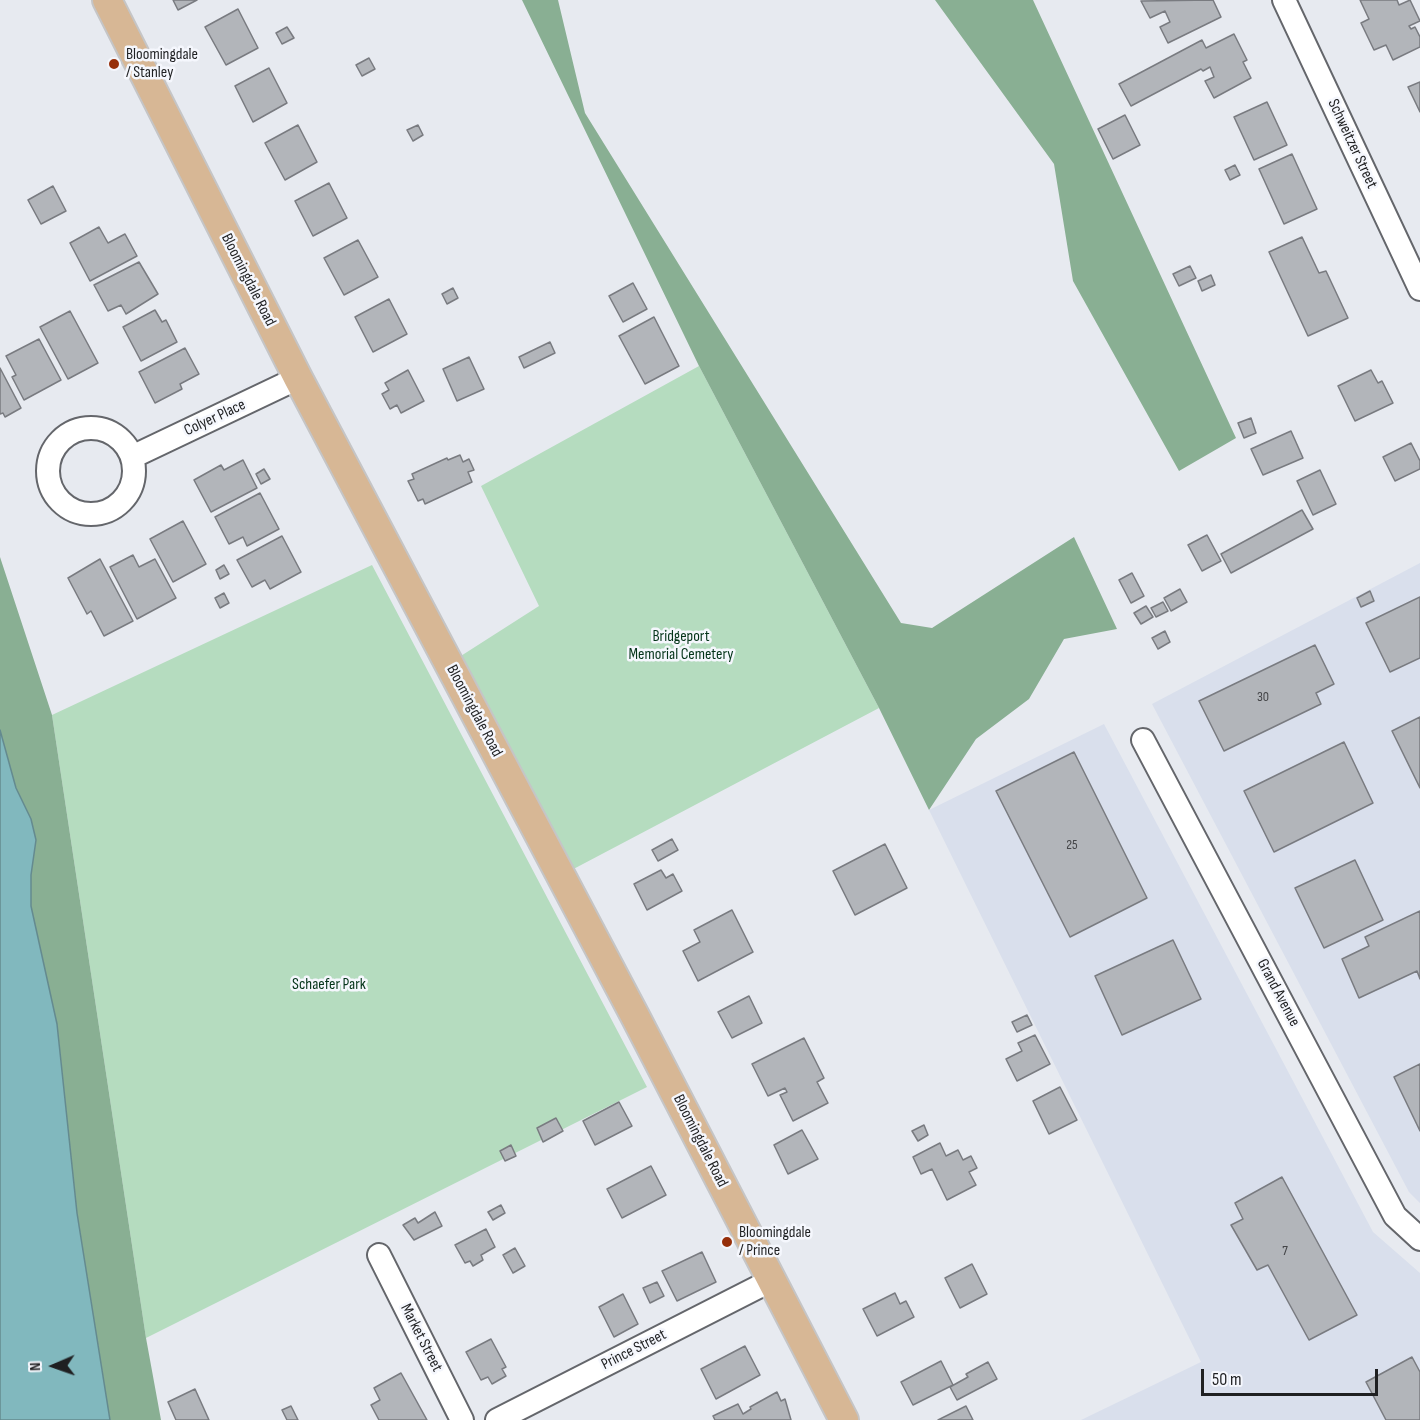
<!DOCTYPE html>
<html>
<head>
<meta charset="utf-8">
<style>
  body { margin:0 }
  #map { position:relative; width:1420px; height:1420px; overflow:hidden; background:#e7eaf0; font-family:"Sofia Sans Condensed",sans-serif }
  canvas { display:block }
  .north { position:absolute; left:24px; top:1336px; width:60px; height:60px; -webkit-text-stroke:4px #f5f7fd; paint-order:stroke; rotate:268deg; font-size:16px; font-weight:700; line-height:24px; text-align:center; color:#1f2022 }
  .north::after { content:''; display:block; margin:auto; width:21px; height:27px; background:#1f2022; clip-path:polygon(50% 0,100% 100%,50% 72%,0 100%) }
  .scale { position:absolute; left:1201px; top:1369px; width:177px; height:27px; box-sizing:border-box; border:3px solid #1f2022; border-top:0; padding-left:8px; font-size:18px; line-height:21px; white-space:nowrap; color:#1f2022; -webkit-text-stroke:4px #f5f7fd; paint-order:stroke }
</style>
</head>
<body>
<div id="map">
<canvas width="1420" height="1420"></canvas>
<div class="north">N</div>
<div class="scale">50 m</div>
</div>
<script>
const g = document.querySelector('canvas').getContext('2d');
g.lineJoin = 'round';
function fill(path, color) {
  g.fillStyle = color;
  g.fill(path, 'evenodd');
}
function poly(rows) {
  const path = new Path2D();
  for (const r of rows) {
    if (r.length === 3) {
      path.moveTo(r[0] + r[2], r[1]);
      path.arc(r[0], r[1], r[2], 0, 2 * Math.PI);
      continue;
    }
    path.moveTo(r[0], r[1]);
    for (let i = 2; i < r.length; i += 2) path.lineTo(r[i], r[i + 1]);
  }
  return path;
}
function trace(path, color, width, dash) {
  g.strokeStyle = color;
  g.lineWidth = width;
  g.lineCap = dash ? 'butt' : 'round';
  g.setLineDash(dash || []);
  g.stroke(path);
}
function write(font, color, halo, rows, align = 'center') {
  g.font = font + ' "Sofia Sans Condensed",sans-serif';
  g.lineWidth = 5;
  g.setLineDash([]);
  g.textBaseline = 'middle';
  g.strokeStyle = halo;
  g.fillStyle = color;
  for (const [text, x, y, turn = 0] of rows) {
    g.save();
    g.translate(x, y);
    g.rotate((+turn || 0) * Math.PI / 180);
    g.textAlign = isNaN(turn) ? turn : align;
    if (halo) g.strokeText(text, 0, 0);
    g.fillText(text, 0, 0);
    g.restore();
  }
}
const built = poly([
  [1420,563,1420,1203,1409,1192,1152,704],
  [1104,724,1373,1232,1420,1273,1420,1420,1081,1420,1201,1362,929,810]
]);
const green = poly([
  [699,366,879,708,564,874,453,661,539,606,481,486],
  [372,565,647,1087,146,1338,52,715]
]);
const forest = poly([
  [522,0,558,0,585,113,901,623,932,628,1074,537,1117,629,1064,639,1029,699,976,739,929,810,879,708,699,366],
  [935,0,1033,0,1236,438,1179,471,1073,281,1054,164],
  [0,557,52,715,146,1338,161,1420,110,1420,77,1213,57,1024,31,906,31,819,16,788,0,730]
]);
const water = poly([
  [0,730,16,788,31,819,36,840,31,875,31,906,57,1024,77,1213,110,1420,0,1420,0,730]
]);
const building = poly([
  [173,0,197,0,178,10,173,0],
  [1213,0,1221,17,1168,43,1160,27,1170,22,1165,11,1150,18,1141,1,1213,0],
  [1360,0,1397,0,1399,5,1410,0,1420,21,1409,26,1411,29,1415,27,1420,37,1420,47,1393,60,1386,45,1374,50,1361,23,1369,19,1360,0],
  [238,9,258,48,226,65,205,27,238,9],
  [287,27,294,38,282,44,276,33,287,27],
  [1234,34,1247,60,1243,62,1251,78,1214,98,1205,81,1214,77,1210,67,1203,71,1201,69,1131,106,1119,84,1202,40,1206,48,1234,34],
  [369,58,375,69,362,76,356,65,369,58],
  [269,68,287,103,253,122,235,86,269,68],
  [1420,82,1420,112,1408,87,1420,82],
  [1267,102,1287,145,1254,160,1234,117,1267,102],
  [1125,115,1140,145,1113,159,1098,129,1125,115],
  [298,125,317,162,285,180,265,143,298,125],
  [418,125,423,135,413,141,407,130,418,125],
  [1292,154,1317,209,1284,224,1259,169,1292,154],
  [1235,165,1240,175,1230,180,1225,170,1235,165],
  [329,183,347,218,313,236,295,201,329,183],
  [53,186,66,211,41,224,28,200,53,186],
  [99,227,108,243,125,234,137,256,90,281,70,243,99,227],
  [1302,237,1319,273,1326,271,1348,318,1308,336,1269,252,1302,237],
  [358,240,378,277,344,295,324,258,358,240],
  [139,262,158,294,126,314,121,305,108,311,94,285,139,262],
  [1190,266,1196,278,1179,286,1173,274,1190,266],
  [1211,275,1215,285,1202,291,1198,281,1211,275],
  [633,283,647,309,623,322,609,296,633,283],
  [453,288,458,298,447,304,442,294,453,288],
  [389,299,407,334,373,352,355,317,389,299],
  [155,310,162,322,166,320,177,342,141,361,123,327,155,310],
  [70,311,98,363,68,379,40,327,70,311],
  [654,317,679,366,645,384,619,336,654,317],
  [39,339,61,380,24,400,12,377,16,375,6,356,39,339],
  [550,342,555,353,524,368,519,357,550,342],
  [185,348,199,374,180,384,182,389,155,403,139,372,185,348],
  [469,357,484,389,457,401,443,369,469,357],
  [0,368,21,408,5,417,3,413,0,414,0,368],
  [408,370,424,401,401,413,397,405,390,409,382,394,389,390,385,383,408,370],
  [1371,370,1378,383,1382,381,1393,403,1355,421,1338,386,1371,370],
  [1251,418,1256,433,1244,438,1238,423,1251,418],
  [1291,431,1303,458,1263,475,1251,449,1291,431],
  [1411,443,1420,461,1420,469,1395,481,1383,457,1411,443],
  [460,455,463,462,469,459,474,470,468,472,472,482,425,504,423,499,418,501,408,481,414,479,412,474,447,458,448,460,460,455],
  [243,460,257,488,211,512,194,480,221,465,224,470,243,460],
  [264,469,270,479,261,484,256,474,264,469],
  [1320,470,1336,504,1313,515,1297,481,1320,470],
  [260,493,279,529,247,546,243,537,229,544,215,517,260,493],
  [1302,510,1313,529,1231,573,1221,554,1302,510],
  [183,521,206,564,173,582,150,539,183,521],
  [1207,535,1221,561,1202,571,1188,545,1207,535],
  [282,536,301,572,270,589,265,580,252,587,237,560,282,536],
  [133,555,139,567,155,559,176,598,137,619,110,567,133,555],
  [100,559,133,621,104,636,91,611,87,614,68,578,100,559],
  [224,565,229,574,220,579,216,570,224,565],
  [1132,573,1144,596,1131,603,1119,580,1132,573],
  [1180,589,1187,602,1171,611,1164,598,1180,589],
  [1370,591,1374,601,1361,607,1357,598,1370,591],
  [224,593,229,603,220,608,215,598,224,593],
  [1420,597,1420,658,1390,672,1366,623,1420,597],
  [1163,602,1168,611,1156,617,1151,608,1163,602],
  [1146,606,1153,617,1141,624,1134,613,1146,606],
  [1165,631,1170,642,1158,649,1152,638,1165,631],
  [1315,645,1334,684,1316,693,1321,704,1224,751,1199,701,1315,645],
  [1420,717,1420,788,1392,731,1420,717],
  [1344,742,1373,803,1274,852,1244,791,1344,742],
  [1074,752,1147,898,1070,937,996,791,1074,752],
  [672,839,678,850,658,861,652,850,672,839],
  [885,844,907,888,855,915,833,871,885,844],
  [1355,860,1383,920,1324,948,1295,888,1355,860],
  [661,870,666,878,673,874,682,891,647,910,634,884,661,870],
  [732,910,753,952,698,981,683,951,700,942,694,930,732,910],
  [1420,911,1420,979,1417,971,1359,998,1342,959,1369,946,1365,937,1420,911],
  [1173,940,1201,999,1122,1035,1095,976,1173,940],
  [749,996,762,1023,732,1038,718,1012,749,996],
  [1027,1015,1032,1025,1017,1032,1012,1022,1027,1015],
  [1035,1035,1050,1064,1017,1081,1006,1059,1022,1051,1018,1043,1035,1035],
  [804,1038,824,1078,817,1082,828,1103,793,1121,780,1095,787,1092,785,1088,768,1096,752,1064,804,1038],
  [1420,1064,1420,1131,1394,1077,1420,1064],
  [1060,1087,1077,1120,1049,1134,1033,1101,1060,1087],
  [619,1102,632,1126,595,1145,583,1121,619,1102],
  [556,1118,563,1131,543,1142,537,1128,556,1118],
  [924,1125,928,1135,918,1141,912,1131,924,1125],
  [802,1130,818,1159,788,1174,774,1145,802,1130],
  [940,1143,946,1156,958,1150,963,1160,971,1156,977,1168,969,1172,976,1185,947,1200,932,1169,921,1174,913,1157,940,1143],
  [511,1145,516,1156,505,1161,500,1151,511,1145],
  [651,1166,666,1195,622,1218,607,1189,651,1166],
  [1282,1177,1357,1315,1309,1340,1268,1265,1257,1270,1231,1225,1243,1219,1235,1203,1282,1177],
  [501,1205,505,1213,493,1220,488,1212,501,1205],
  [435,1212,442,1226,414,1240,403,1225,415,1218,418,1223,435,1212],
  [486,1229,495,1247,481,1255,483,1260,473,1266,470,1261,465,1263,455,1245,486,1229],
  [515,1248,525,1266,513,1273,503,1255,515,1248],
  [702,1252,716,1282,677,1301,662,1271,702,1252],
  [972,1264,987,1294,960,1308,945,1278,972,1264],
  [657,1282,664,1296,650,1303,643,1288,657,1282],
  [895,1293,900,1304,906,1301,914,1317,877,1336,863,1309,895,1293],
  [623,1294,638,1324,614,1337,599,1307,623,1294],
  [491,1339,506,1367,502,1369,506,1376,492,1384,488,1377,481,1380,466,1352,491,1339],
  [745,1346,760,1375,716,1399,701,1369,745,1346],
  [1412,1357,1420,1372,1420,1420,1386,1420,1366,1382,1412,1357],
  [941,1361,953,1385,913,1405,901,1382,941,1361],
  [988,1362,997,1379,957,1400,950,1387,968,1377,966,1374,988,1362],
  [401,1373,427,1420,379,1420,371,1405,380,1400,374,1388,401,1373],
  [195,1389,209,1420,176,1420,168,1402,195,1389],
  [777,1392,781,1401,785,1399,791,1420,715,1420,713,1416,738,1404,743,1414,751,1409,750,1407,777,1392],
  [291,1406,298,1420,287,1420,282,1410,291,1406],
  [966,1406,973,1420,938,1420,966,1406]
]);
const minor = poly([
  [1284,0,1420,289],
  [91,471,43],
  [132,457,298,378],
  [1143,740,1395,1216,1420,1239],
  [379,1255,462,1420],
  [497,1420,772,1280]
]);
const major = poly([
  [107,0,298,378,635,1016,844,1420]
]);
const markers = [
  [114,64,6,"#962f0a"],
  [727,1242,6,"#962f0a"]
];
const numberNames = [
  ["30",1263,697],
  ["25",1072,845],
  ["7",1285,1251]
];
const poiNames = [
  ["Bloomingdale",126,55],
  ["/ Stanley",126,73],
  ["Bloomingdale",739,1233],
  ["/ Prince",739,1251]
];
const streetNames = [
  ["Schweitzer Street",1352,144,65],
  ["Bloomingdale Road",248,280,63],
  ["Colyer Place",215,418,-25],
  ["Bloomingdale Road",474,711,62],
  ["Grand Avenue",1278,993,62],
  ["Bloomingdale Road",700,1141,63],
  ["Market Street",421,1338,63],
  ["Prince Street",634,1350,-27]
];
const parkNames = [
  ["Bridgeport",681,637],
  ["Memorial Cemetery",681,655],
  ["Schaefer Park",329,985]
];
fill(built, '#d9dfec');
fill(green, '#b5dcbf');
fill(forest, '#89af93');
fill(water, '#81b8be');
trace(water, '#648a8f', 1.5);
fill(building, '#b2b5ba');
trace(building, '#797b80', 1.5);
trace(minor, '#64666b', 26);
trace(major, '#c5c5c6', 32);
trace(minor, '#fff', 22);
trace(major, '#d7b795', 28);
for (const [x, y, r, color] of markers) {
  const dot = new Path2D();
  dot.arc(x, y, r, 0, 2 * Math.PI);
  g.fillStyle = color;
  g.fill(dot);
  trace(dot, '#f5f7fd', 2);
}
write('14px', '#444548', null, numberNames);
write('16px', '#1f2022', '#f5f7fd', poiNames, 'left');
write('16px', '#1f2022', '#f5f7fd', streetNames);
write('16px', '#043419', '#f5f7fd', parkNames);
</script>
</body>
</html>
